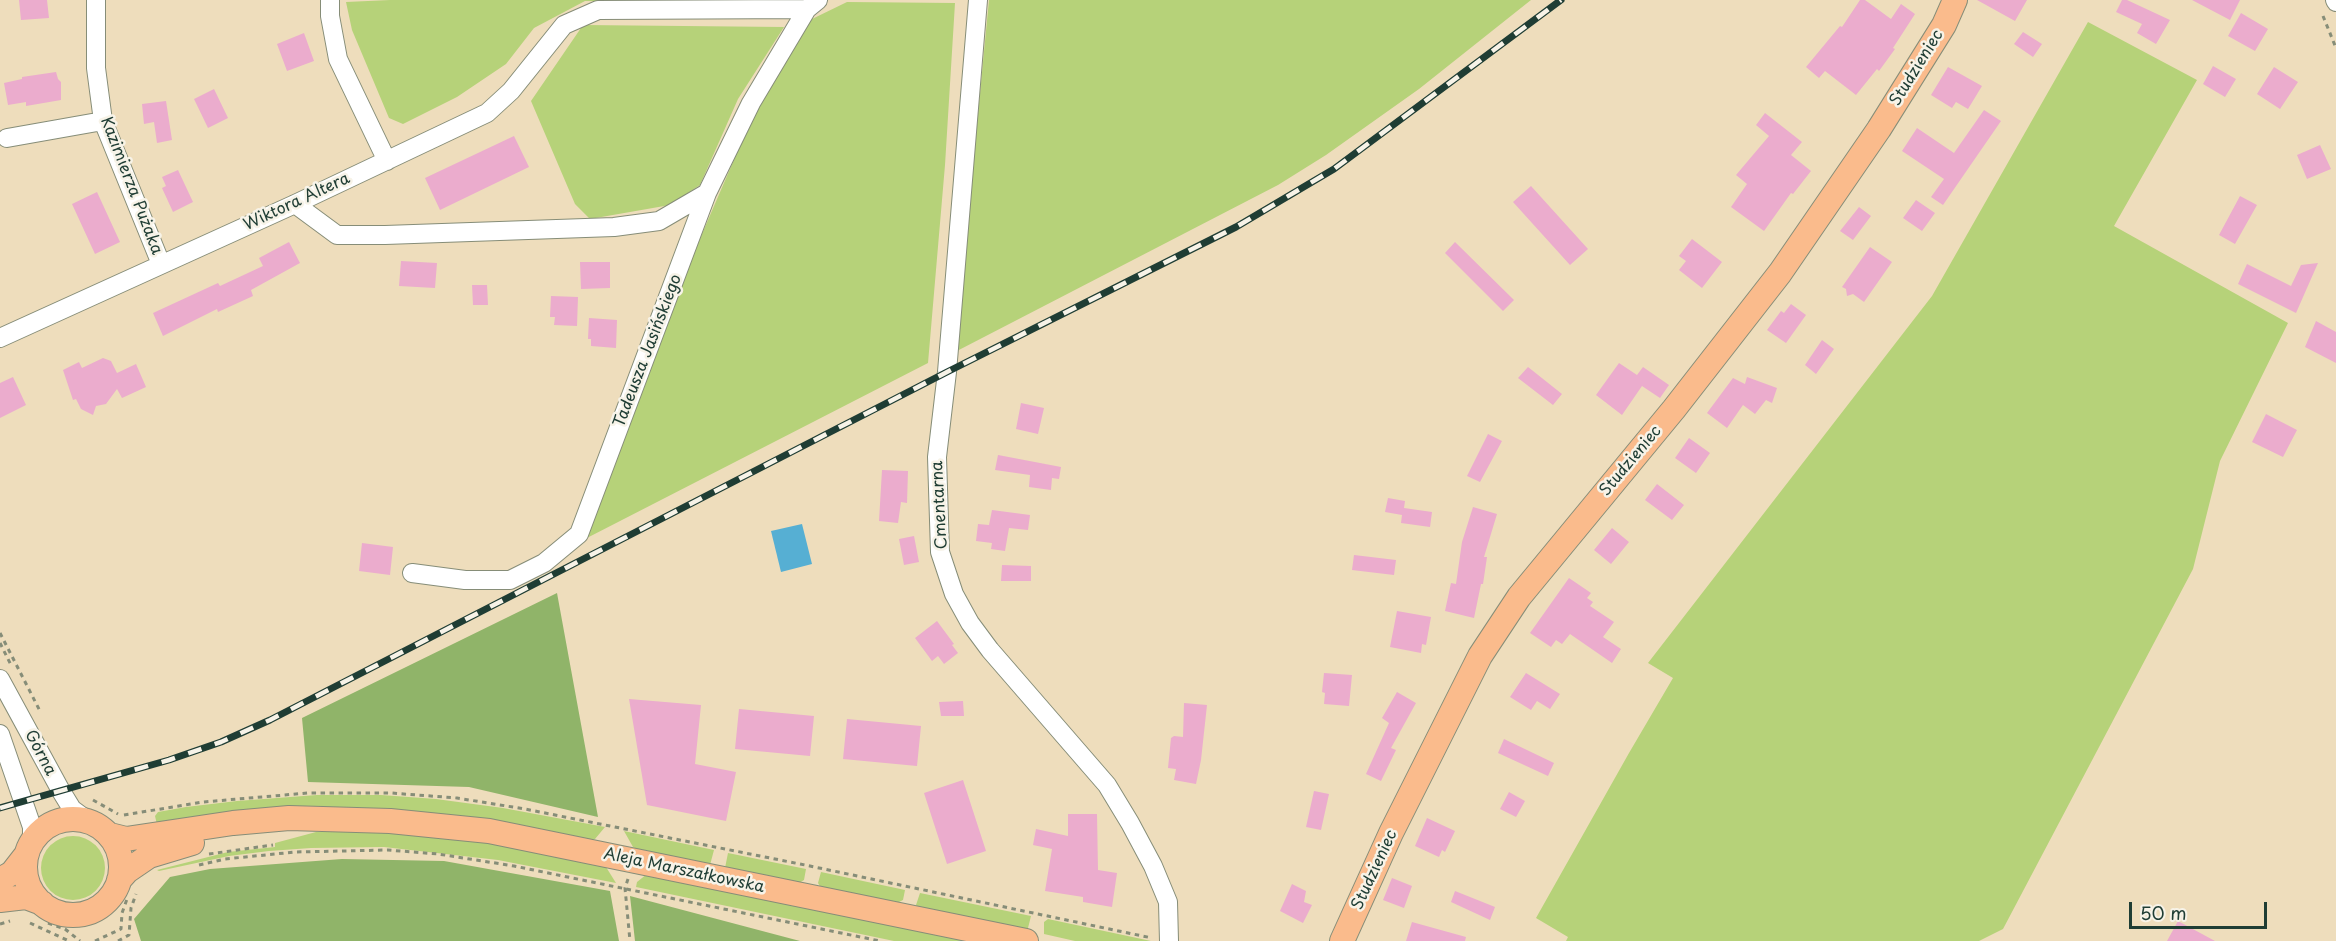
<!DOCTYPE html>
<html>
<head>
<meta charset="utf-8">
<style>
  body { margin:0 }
  #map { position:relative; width:2336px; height:941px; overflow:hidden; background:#eeddbc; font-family:"Playpen Sans",sans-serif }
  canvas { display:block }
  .scale { position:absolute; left:2129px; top:902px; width:138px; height:27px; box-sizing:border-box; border:3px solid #1f3d34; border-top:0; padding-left:8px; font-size:18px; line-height:21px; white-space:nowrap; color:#1f3d34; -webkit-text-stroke:4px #f7f3e8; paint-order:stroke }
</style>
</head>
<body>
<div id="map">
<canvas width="2336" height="941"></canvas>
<div class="scale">50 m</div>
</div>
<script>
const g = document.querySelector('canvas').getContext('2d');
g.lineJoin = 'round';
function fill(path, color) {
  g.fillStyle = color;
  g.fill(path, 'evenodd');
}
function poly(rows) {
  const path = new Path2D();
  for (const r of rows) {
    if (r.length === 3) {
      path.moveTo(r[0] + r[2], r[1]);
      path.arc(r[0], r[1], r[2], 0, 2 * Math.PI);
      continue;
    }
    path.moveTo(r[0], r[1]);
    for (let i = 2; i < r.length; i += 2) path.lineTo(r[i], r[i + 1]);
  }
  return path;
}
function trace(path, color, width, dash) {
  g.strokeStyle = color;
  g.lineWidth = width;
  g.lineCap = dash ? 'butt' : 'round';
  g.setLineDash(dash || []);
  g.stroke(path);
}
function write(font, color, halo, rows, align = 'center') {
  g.font = font + ' "Playpen Sans",sans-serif';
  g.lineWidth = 5;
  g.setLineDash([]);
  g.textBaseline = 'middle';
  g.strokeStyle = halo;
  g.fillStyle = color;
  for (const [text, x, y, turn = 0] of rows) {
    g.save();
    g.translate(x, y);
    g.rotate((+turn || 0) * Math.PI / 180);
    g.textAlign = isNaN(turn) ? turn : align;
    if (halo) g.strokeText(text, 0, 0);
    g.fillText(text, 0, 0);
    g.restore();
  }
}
const green = poly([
  [390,0,727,0,727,3,585,1,534,28,506,64,457,97,403,124,389,118,352,30,346,2],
  [989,0,1531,0,1419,89,1326,155,1278,185,955,352],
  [847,2,955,3,945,165,928,363,583,540,692,257,752,118,810,20],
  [2088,22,2197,80,2114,226,2288,323,2220,461,2193,569,2003,929,1979,941,1566,941,1568,937,1536,918,1629,753,1673,678,1648,663,1932,296],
  [583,25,784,27,738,99,700,185,670,205,590,219,575,204,531,101],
  [317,795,381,795,436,799,503,808,605,827,595,839,586,840,481,820,158,829,155,816,158,812,186,807,237,801],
  [365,831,425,834,507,845,606,867,616,883,498,860,384,847,311,848,269,851,229,856,159,871,157,870,228,852,275,847,275,843,316,832],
  [624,831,714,850,710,865,641,851,633,847],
  [73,868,32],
  [728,853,806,869,804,880,799,883,725,868],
  [821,872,905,890,903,900,897,903,821,888,818,883],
  [647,874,971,941,894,941,636,887,637,882],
  [920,893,1031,916,1028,928,1023,931,918,908,916,905],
  [1048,919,1151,941,1075,941,1044,934,1044,922]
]);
const forest = poly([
  [557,593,598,817,469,787,308,782,302,718],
  [342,859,444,861,610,891,619,941,141,941,134,919,170,877,210,869],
  [630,896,800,941,635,941]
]);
const water = poly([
  [802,524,812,564,781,572,771,531]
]);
const building = poly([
  [19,0,47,0,49,18,21,20],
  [1860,0,1865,0,1891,19,1901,4,1915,14,1893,48,1895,49,1879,71,1877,69,1856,95,1825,71,1819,78,1806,67,1840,26,1842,27],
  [1977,0,2027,0,2015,21],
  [2122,0,2127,0,2170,20,2156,44,2137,33,2142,24,2116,12],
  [2192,0,2240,0,2230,20],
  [2241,13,2268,29,2255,51,2228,36],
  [2023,32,2042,44,2033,57,2014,44],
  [304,33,314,61,287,71,277,44],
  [2213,66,2236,79,2225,97,2203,84],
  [1948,67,1982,86,1968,109,1956,102,1952,108,1931,95],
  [2274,67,2298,82,2280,109,2257,94],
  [56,72,58,79,61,82,61,100,26,106,26,102,8,105,4,83,22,79,22,77],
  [214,89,228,118,208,128,194,99],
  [166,101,172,140,157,143,154,122,144,124,142,104],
  [1984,110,2001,121,1943,205,1931,197,1944,179,1902,151,1917,128,1954,153],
  [1765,113,1802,142,1791,155,1811,171,1793,194,1791,193,1764,231,1731,207,1747,184,1736,175,1769,136,1756,125],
  [514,136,529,167,440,210,425,178],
  [2320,145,2331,169,2307,179,2297,155],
  [178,170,193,202,173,212,162,188,166,186,162,177],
  [1531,186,1588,249,1570,265,1513,202],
  [97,192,120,242,95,254,72,204],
  [2240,196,2257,205,2235,244,2219,235],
  [1916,200,1935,213,1922,231,1903,218],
  [1859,207,1871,216,1853,240,1840,231],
  [1692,239,1722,262,1702,288,1679,270,1686,261,1679,256],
  [289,242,300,263,251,290,253,296,218,312,217,309,163,336,153,313,218,283,220,286,263,266,259,258],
  [1455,242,1514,300,1503,311,1445,253],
  [1870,247,1892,262,1864,302,1853,294,1847,296,1846,289,1842,287],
  [401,261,437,263,435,288,399,286],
  [580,262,610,262,610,288,581,289],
  [2318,263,2296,313,2238,284,2247,264,2291,286,2301,265],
  [472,285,487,285,488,305,473,305],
  [551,296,578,297,577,326,554,325,555,317,550,317],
  [1791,304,1806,315,1786,343,1767,330,1781,311,1784,313],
  [589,318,617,320,616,348,591,346,591,339,588,339],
  [2316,321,2336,332,2336,363,2305,347],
  [1822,340,1834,349,1816,374,1805,365],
  [103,358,111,361,117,373,136,364,146,387,122,398,117,389,106,404,96,406,93,415,81,409,76,399,73,400,63,370,79,362,82,368],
  [1619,363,1637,375,1643,367,1669,385,1660,398,1642,386,1622,415,1596,395],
  [1528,367,1562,394,1553,405,1518,378],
  [13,377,26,405,0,418,0,383],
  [1747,377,1777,388,1772,403,1766,400,1755,414,1743,405,1727,428,1707,413,1733,378,1745,384],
  [1021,403,1044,408,1038,434,1016,429],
  [2266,414,2297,430,2283,457,2252,442],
  [1488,434,1502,441,1480,482,1467,476],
  [1689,438,1710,453,1696,473,1675,458],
  [998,455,1061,467,1059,479,1052,478,1051,490,1029,487,1030,475,995,470],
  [882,470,908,471,907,503,901,502,898,523,879,521],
  [1657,484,1684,505,1672,520,1645,500],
  [1388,498,1405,501,1404,508,1432,512,1430,527,1401,523,1402,515,1385,512],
  [1473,507,1497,514,1484,557,1487,557,1483,584,1481,584,1474,618,1445,611,1451,583,1456,584,1462,542],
  [992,510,1030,515,1028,530,1009,528,1005,551,991,549,992,543,976,541,978,524,989,525],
  [1612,528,1629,542,1611,564,1594,550],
  [914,536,919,562,904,565,899,539],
  [362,543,393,547,390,575,359,571],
  [1354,555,1396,560,1394,575,1352,570],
  [1002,565,1031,566,1031,581,1001,581],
  [1569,578,1591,593,1587,598,1593,602,1590,606,1614,622,1603,637,1621,649,1612,663,1570,634,1562,644,1556,640,1551,647,1530,633],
  [1397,611,1431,617,1426,645,1422,644,1421,653,1390,647],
  [937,621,954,644,952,645,958,653,944,664,938,656,932,661,915,638],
  [1324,673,1352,675,1349,706,1324,704,1325,693,1322,692],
  [1526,673,1560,694,1550,709,1537,701,1531,710,1510,697],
  [1397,692,1416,703,1391,748,1396,750,1381,781,1366,774,1389,723,1382,718],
  [629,699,701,705,695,764,736,772,726,821,647,805],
  [963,701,964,716,941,716,939,702],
  [1184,703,1207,705,1201,760,1196,784,1174,780,1176,769,1168,768,1171,738,1174,736,1183,737],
  [739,709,814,716,810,756,735,749],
  [847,719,921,726,917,766,843,759],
  [1504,739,1554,763,1548,776,1498,753],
  [963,780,986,851,947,864,924,793],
  [1314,791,1329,794,1321,830,1306,827],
  [1509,792,1525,801,1516,817,1500,809],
  [1068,814,1097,814,1098,870,1117,873,1112,907,1083,902,1083,897,1045,891,1052,849,1033,845,1036,829,1068,836],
  [1427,818,1455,831,1445,852,1442,850,1439,857,1415,846],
  [1392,878,1412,886,1404,908,1383,900],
  [1292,884,1306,891,1304,902,1312,905,1303,923,1280,911],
  [1455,891,1495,907,1490,920,1451,902],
  [2178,921,2215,941,2167,941],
  [1412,922,1466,937,1465,941,1406,941]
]);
const path = poly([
  [2323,16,2336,48],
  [0,633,40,711],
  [0,643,11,665],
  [93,800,118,814],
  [124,815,203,802,308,793,391,793,457,798,525,809,805,865,1152,938],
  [209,854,273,845],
  [199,865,225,859,295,852,388,850,438,854,514,866,880,941],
  [628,879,625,888,630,941],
  [30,923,69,941],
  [48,923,65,929,80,941],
  [0,924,10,921],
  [95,941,121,929,122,913,127,899],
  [118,941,129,935,131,908,136,894]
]);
const minor = poly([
  [96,0,96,68,103,121,161,264],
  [330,0,330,16,338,59,387,161],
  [978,0,947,372,937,457,940,552,954,594,970,623,990,650,1107,785,1130,823,1153,866,1168,902,1169,941],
  [2335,0,2336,2],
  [7,138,103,121],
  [295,204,337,235,385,235,614,227,659,221,707,193],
  [0,338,295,204,487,113,511,91,564,25,598,10,807,9,818,0],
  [412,573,465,580,510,580,544,563,579,534,707,193,751,103,807,9],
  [0,679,61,791,72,809,87,820],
  [0,734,32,827,32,841]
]);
const major = poly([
  [73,867,48],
  [110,835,126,839,233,823,289,818,390,821,489,831,1026,941],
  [0,880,12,873,26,855],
  [119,880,127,871,149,856,192,843],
  [0,900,26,897,42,903],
  [1342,941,1391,833,1480,656,1519,597,1674,409,1780,273,1879,129,1944,25,1955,0]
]);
const rail = poly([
  [0,808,169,760,221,742,270,720,947,372,1236,227,1334,169,1561,0]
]);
const streetNames = [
  ["Studzieniec",1917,68,-58],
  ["Kazimierza Pużaka",131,186,69],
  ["Wiktora Altera",297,202,-25],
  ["Tadeusza Jasińskiego",648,351,-69],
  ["Studzieniec",1631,461,-50],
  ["Cmentarna",940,505,-93],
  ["Górna",40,753,62],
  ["Studzieniec",1375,870,-65],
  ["Aleja Marszałkowska",684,871,12]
];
fill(green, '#b6d279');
fill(forest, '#90b469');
fill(water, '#56afd3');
fill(building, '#ebaccd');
trace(minor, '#868d78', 20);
trace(major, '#868d78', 26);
trace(path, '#868d78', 3, [4.5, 4.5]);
trace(minor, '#fff', 18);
trace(major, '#fabb8c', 24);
trace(rail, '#1f3d34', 7);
trace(rail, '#f7f3e8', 4.5, [14]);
write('16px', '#1f3d34', '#f7f3e8', streetNames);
</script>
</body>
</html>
